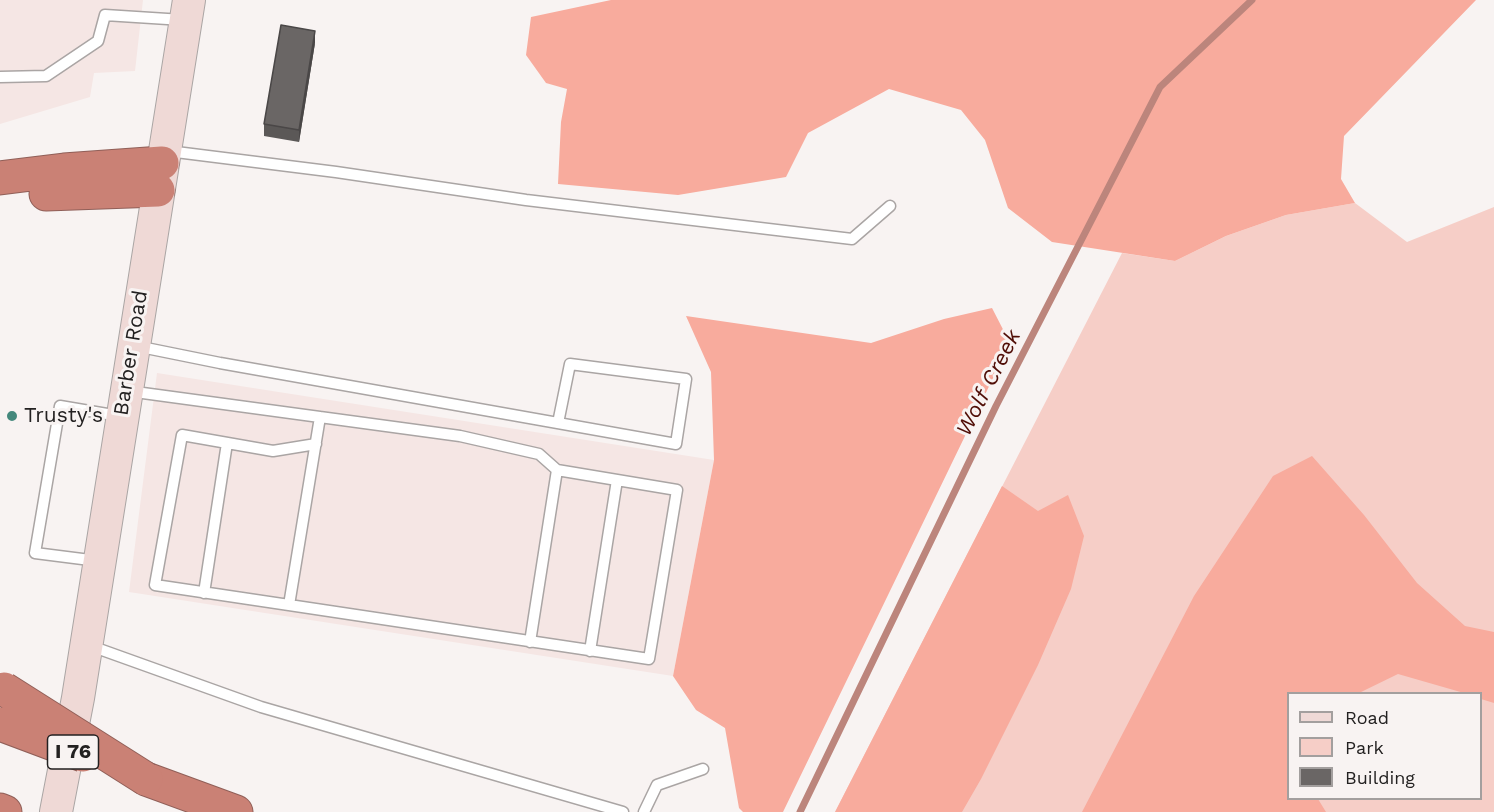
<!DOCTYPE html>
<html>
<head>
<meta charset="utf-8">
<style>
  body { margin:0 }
  #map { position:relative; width:1494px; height:812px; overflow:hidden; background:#f8f3f2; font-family:"Work Sans",sans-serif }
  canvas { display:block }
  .legend { position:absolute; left:1287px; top:692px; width:195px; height:108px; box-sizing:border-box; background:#f8f3f2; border:2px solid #a39f9e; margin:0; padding:8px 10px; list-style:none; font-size:18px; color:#232121 }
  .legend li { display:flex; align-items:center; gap:12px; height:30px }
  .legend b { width:30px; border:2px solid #a39f9e }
</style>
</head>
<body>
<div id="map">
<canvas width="1494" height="812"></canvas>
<ul class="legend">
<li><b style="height:8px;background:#efd9d6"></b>Road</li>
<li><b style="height:16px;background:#f6cec7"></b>Park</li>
<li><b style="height:16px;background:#6a6665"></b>Building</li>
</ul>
</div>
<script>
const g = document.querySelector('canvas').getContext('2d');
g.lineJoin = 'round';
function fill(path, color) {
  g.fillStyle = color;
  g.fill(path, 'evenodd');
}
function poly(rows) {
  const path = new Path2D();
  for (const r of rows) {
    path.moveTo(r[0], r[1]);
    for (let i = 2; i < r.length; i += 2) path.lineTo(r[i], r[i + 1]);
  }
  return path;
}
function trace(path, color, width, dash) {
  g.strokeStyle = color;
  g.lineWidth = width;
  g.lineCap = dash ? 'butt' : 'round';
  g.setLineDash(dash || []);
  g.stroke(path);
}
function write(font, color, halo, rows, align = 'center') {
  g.font = font + ' "Work Sans",sans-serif';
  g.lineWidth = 6;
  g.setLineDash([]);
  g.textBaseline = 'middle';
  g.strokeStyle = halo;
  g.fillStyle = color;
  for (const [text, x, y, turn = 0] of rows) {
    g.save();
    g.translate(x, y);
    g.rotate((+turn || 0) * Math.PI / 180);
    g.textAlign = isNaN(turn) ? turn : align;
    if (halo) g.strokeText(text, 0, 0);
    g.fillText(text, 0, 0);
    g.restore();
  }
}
const built = poly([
  [0,0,143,0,135,71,94,73,90,97,0,124],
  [157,373,714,460,673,676,129,592]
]);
const green = poly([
  [1355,203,1407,242,1494,207,1494,812,835,812,1122,253,1175,261,1226,236,1286,215],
  [1288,694,1480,694,1480,798,1288,798]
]);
const forest = poly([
  [611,0,1476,0,1344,136,1341,179,1355,203,1286,215,1226,236,1175,261,1052,242,1008,208,985,140,961,110,889,89,808,133,786,177,678,195,558,184,561,122,567,89,546,83,526,55,531,17],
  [992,308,1010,343,783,812,743,812,739,808,725,728,696,710,673,676,714,460,711,372,686,316,871,343,944,319],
  [1312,456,1364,515,1417,583,1465,626,1494,632,1494,703,1481,699,1480,694,1464,693,1398,674,1359,693,1288,694,1288,798,1318,799,1326,812,1082,812,1194,596,1273,476],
  [1002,486,1038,511,1068,495,1084,536,1071,589,1038,665,981,779,962,812,835,812]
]);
const stream = poly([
  [800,812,996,406,1160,87,1252,0]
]);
const lane = poly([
  [0,77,46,76,98,41,105,15,183,20],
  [168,151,336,172,526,200,852,239,890,206],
  [136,346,220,363,676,444,686,379,570,364,558,423],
  [128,391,460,436,539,454,557,470,677,490,649,659,289,605,320,417],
  [98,561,35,553,60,406,119,416],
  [204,593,227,443],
  [289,605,155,585,182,435,273,451,316,444],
  [530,642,557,470],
  [88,645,261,707,623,812],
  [590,651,617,480],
  [644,812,657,785,703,769]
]);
const secondary = poly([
  [56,812,78,698,189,0]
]);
const highway = poly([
  [0,178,64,170,162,163],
  [46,194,158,190],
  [146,779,236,812],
  [0,810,5,812]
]);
const highwayBridge = poly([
  [4,689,146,779],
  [0,724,83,755]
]);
const wall = poly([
  [315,43,299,142,264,136,264,124]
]);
const shadedWall = poly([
  [315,31,315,43,299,142,299,130]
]);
const building = poly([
  [281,25,315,31,299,130,264,124,281,25]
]);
const markers = [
  [12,416,6,"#44887c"]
];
const shields = [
  [73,752,51]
];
const shieldNames = [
  ["I 76",73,752]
];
const streetNames = [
  ["Barber Road",131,353,-81]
];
const poiNames = [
  ["Trusty's",24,416]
];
const waterNames = [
  ["Wolf Creek",989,383,-63]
];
fill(built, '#f5e6e4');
fill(green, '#f6cec7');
fill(forest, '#f8ab9d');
trace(stream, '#bc857c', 7);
trace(lane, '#aaa5a4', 13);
trace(secondary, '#aaa5a4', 34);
trace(highway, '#905f58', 35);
trace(lane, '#fff', 10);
trace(secondary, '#efd9d6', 32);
trace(highway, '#ca8175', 33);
trace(highwayBridge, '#905f58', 35, []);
trace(highwayBridge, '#ca8175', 33);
fill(wall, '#5b5857');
fill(shadedWall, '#4a4747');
fill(building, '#6a6665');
trace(building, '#4a4747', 1.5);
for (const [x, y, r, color] of markers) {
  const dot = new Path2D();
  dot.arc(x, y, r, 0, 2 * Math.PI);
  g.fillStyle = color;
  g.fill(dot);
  trace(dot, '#f8f3f2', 2);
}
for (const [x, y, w] of shields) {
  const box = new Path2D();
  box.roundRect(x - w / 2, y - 17, w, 34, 4.5);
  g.fillStyle = '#f8f3f2';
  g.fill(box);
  trace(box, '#232121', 1.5);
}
write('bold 20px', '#232121', null, shieldNames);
write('21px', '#232121', '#f8f3f2', streetNames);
write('21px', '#232121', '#f8f3f2', poiNames, 'left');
write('italic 22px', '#500d06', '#f8f3f2', waterNames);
</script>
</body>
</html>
